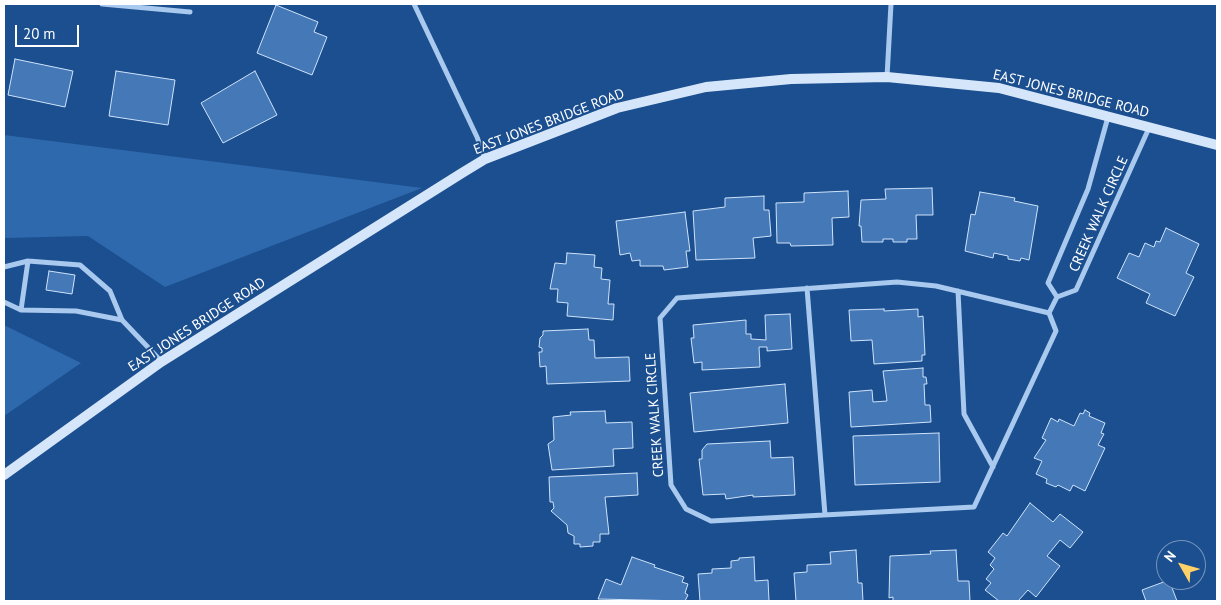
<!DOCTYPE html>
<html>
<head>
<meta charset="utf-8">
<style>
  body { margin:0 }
  #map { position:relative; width:1221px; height:605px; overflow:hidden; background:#1b4f8f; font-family:"PT Sans",sans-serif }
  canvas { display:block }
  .frame { position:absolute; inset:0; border:5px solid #fff; pointer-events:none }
  .north { position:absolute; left:1156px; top:540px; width:50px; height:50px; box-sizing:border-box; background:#1b4f8f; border:1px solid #7695bc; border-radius:50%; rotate:308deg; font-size:14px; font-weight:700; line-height:20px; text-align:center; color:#fff }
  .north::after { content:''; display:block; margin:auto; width:18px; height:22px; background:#ffd166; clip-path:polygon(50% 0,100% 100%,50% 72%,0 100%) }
  .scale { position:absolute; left:15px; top:25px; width:64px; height:22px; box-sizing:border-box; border:2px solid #fff; border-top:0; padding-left:6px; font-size:15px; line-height:18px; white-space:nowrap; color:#fff; -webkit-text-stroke:4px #1b4f8f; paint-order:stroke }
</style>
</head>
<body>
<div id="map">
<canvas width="1221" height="605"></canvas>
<div class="frame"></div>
<div class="north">N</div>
<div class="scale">20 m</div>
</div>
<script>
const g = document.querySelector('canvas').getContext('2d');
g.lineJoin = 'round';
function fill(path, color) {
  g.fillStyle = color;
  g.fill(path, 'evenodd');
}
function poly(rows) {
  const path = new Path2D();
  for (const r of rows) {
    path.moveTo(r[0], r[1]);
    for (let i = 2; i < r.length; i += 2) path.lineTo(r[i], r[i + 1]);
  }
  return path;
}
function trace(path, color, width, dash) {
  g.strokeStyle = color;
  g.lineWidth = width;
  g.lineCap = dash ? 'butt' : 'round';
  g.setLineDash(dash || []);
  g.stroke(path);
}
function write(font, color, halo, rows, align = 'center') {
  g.font = font + ' "PT Sans",sans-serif';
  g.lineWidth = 4;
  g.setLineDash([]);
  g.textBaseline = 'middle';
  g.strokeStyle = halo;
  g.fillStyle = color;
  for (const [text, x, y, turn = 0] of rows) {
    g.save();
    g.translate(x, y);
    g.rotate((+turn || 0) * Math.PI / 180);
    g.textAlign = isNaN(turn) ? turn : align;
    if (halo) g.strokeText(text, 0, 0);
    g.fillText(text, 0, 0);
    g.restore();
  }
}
const green = poly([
  [4,135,422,188,165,287,88,236,4,238],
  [4,325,81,363,4,416]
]);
const building = poly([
  [276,5,318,22,314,32,327,37,312,75,257,53,276,5],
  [15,59,73,71,65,107,8,95,15,59],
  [116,71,175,80,168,125,109,116,116,71],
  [255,71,277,115,223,143,201,103,255,71],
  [932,188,933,215,916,215,917,239,907,239,907,242,893,242,893,239,883,239,883,242,862,242,861,226,859,226,861,200,886,199,885,189,932,188],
  [848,191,849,217,832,218,833,245,791,246,790,243,777,243,776,203,804,202,804,193,848,191],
  [980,192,1015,198,1014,201,1038,206,1029,260,1021,258,1020,261,1008,259,1008,256,994,253,993,258,965,251,971,214,975,215,980,192],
  [764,196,764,210,769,210,771,236,753,238,755,258,696,260,693,211,725,207,725,198,764,196],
  [685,212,690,251,686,251,688,267,664,270,663,266,640,266,640,260,632,261,630,253,620,255,616,221,685,212],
  [1166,228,1199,244,1186,273,1194,277,1175,316,1146,303,1150,294,1117,278,1129,253,1139,257,1145,243,1154,247,1156,241,1160,242,1166,228],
  [567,253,595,255,594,267,602,268,601,279,610,280,608,304,614,304,613,320,567,316,568,303,557,302,558,289,550,289,555,263,566,264,567,253],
  [49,271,75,275,72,294,46,290,49,271],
  [884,309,884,311,918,309,918,317,923,316,925,355,922,355,922,361,874,364,872,340,851,341,849,310,884,309],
  [790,314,792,349,767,351,767,347,759,347,760,367,702,370,702,362,694,363,691,338,694,338,693,325,746,320,746,334,751,334,751,339,766,340,765,315,790,314],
  [588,329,589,340,594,340,595,358,629,357,630,381,547,384,546,366,540,367,539,352,542,352,542,348,539,347,540,338,543,335,543,331,588,329],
  [923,368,923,377,926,377,927,384,924,384,925,405,930,405,931,422,851,427,849,392,872,390,873,402,887,401,883,371,923,368],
  [785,384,788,423,694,432,690,393,785,384],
  [1085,410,1090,413,1089,416,1105,423,1101,433,1104,434,1098,445,1105,448,1085,491,1073,485,1070,491,1058,485,1056,487,1046,483,1047,479,1036,474,1042,461,1034,458,1046,440,1042,438,1051,418,1058,422,1059,419,1074,426,1080,413,1083,414,1085,410],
  [605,411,606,423,632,422,633,448,613,449,614,466,552,470,548,444,554,440,553,417,571,415,570,412,605,411],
  [939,433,940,482,855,485,853,436,939,433],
  [770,441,771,458,793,457,795,495,753,497,753,495,726,499,725,494,703,495,699,459,702,459,702,450,707,444,770,441],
  [637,473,638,495,605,497,609,534,600,534,600,542,593,542,593,546,580,547,580,544,574,544,574,536,568,533,567,525,551,511,554,508,553,502,550,502,549,477,637,473],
  [1030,503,1053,522,1060,514,1083,532,1070,548,1060,540,1047,556,1060,566,1036,597,1028,590,1018,601,999,601,985,590,991,583,986,579,994,569,990,565,995,558,988,552,1003,533,1007,536,1030,503],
  [856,550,858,583,862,583,863,601,796,601,794,573,807,572,807,565,831,564,830,552,856,550],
  [956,550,958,581,969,581,970,601,893,601,893,597,889,598,890,556,931,554,930,551,956,550],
  [632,557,655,565,654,567,684,577,682,582,688,584,685,593,688,595,685,601,598,599,606,579,621,585,632,557],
  [754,557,755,581,768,580,769,601,700,601,698,574,712,573,712,569,731,568,731,561,739,560,739,558,754,557],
  [1169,580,1177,601,1146,601,1142,590,1169,580]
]);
const street = poly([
  [102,4,190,12],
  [414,4,477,137,485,159],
  [887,77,891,4],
  [4,267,28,261,80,265,110,291,122,320,161,361],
  [807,288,825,515],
  [958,291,964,414,993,467],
  [1057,297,1048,283,1088,189,1108,117],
  [4,302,21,310,76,311,122,320],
  [21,310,28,261],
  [1049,313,936,286,897,282,677,298,660,318,671,485,686,509,711,521,974,507,1056,331,1049,313,1057,297,1076,290,1149,128]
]);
const secondary = poly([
  [4,475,161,362,462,173,485,159,617,108,706,87,791,79,887,77,999,88,1217,145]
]);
const streetNames = [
  ["EAST JONES BRIDGE ROAD",1071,94,14],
  ["EAST JONES BRIDGE ROAD",549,122,-21],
  ["CREEK WALK CIRCLE",1099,214,-66],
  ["EAST JONES BRIDGE ROAD",197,325,-33],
  ["CREEK WALK CIRCLE",655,415,-94]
];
fill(green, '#2e69ad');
fill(building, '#4478b7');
trace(building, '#cfe3fa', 1);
trace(street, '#a9c9ee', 5);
trace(secondary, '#d6e6fa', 10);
write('14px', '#fff', '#1b4f8f', streetNames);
</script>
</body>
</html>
